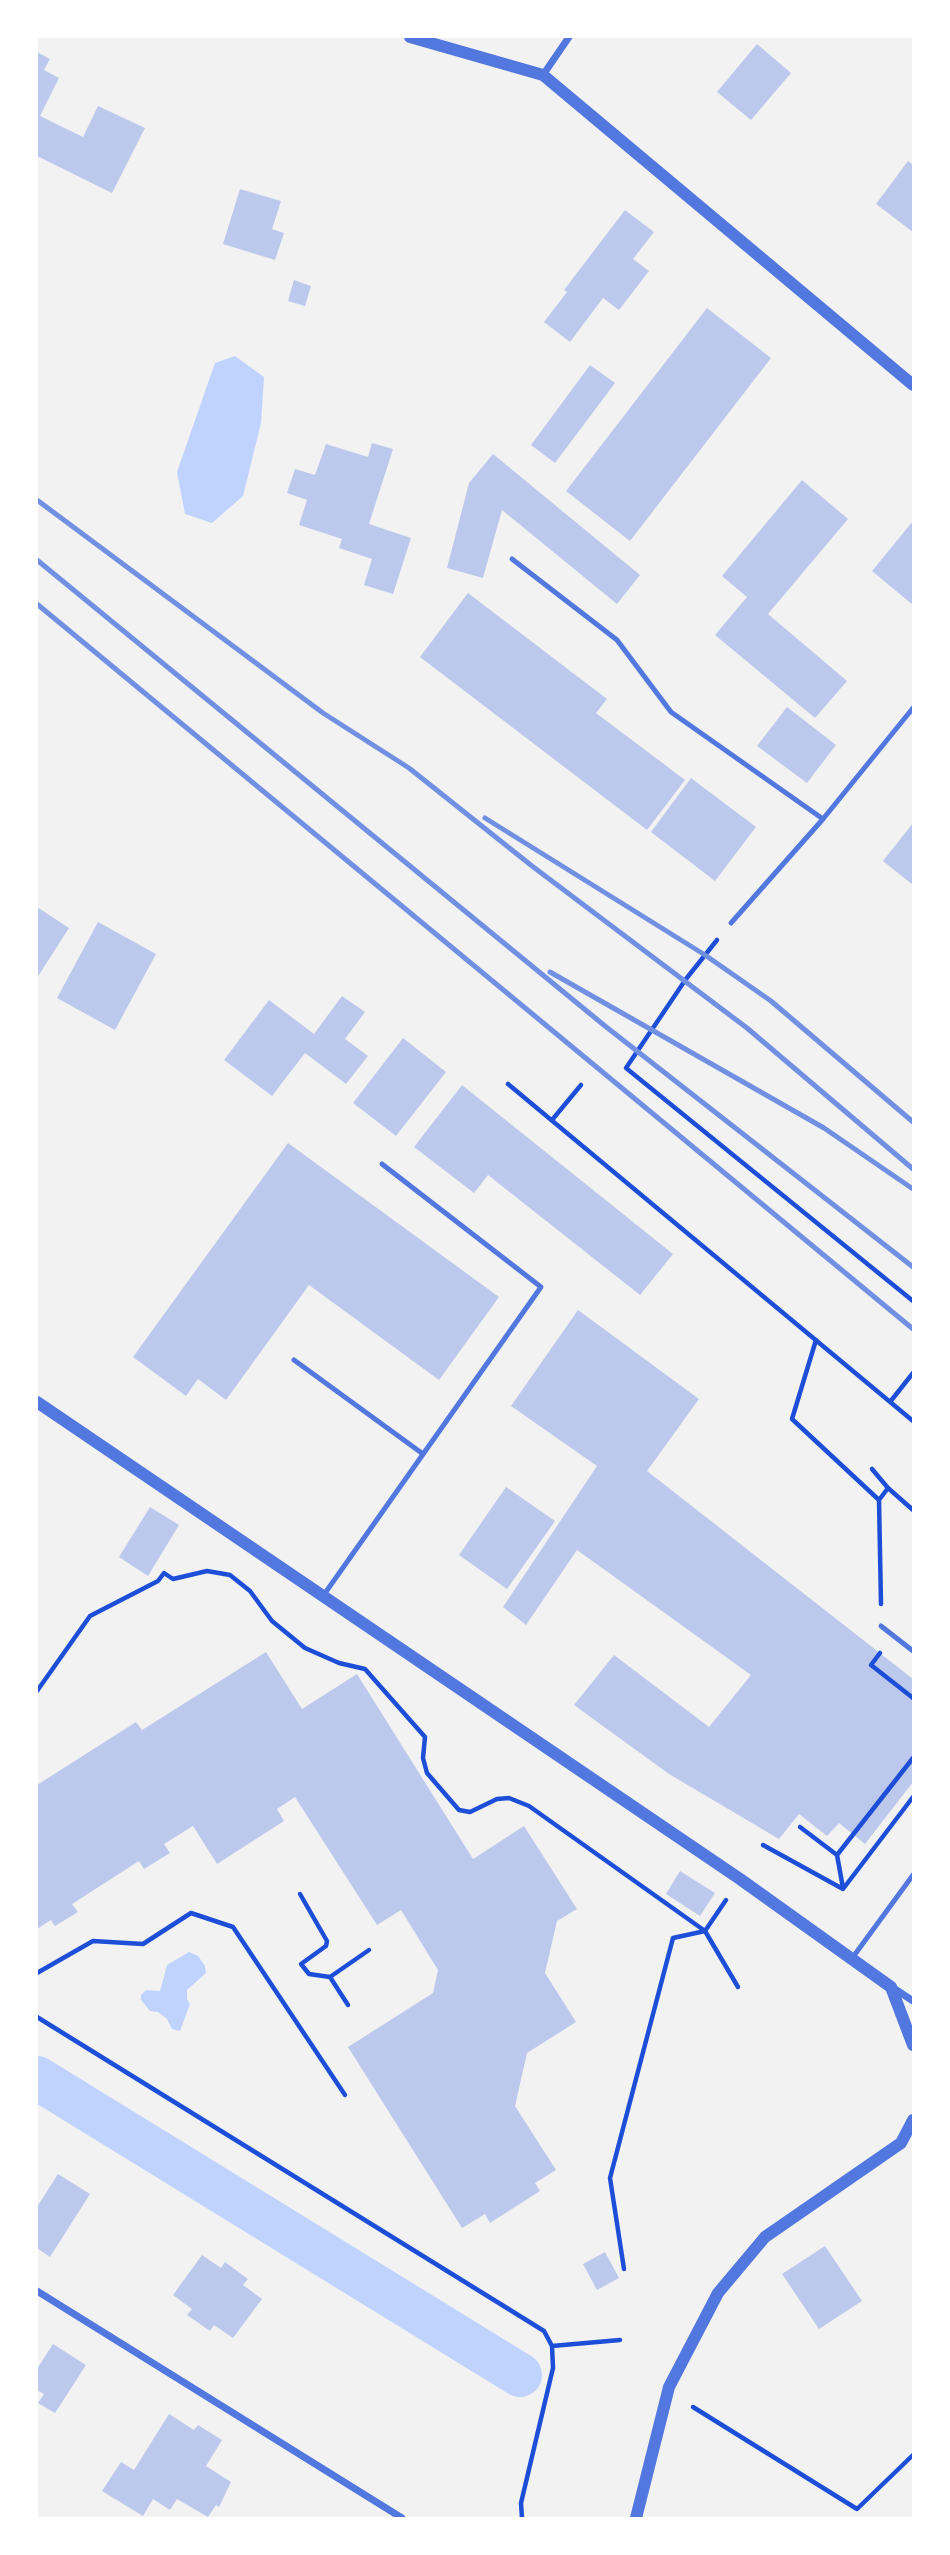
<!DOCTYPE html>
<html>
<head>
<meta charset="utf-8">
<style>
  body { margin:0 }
  #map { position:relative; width:950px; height:2555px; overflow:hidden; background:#f2f2f2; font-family:Arial,sans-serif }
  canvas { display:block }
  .frame { position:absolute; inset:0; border:38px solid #fff; pointer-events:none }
</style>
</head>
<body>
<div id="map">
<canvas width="950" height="2555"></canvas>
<div class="frame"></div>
</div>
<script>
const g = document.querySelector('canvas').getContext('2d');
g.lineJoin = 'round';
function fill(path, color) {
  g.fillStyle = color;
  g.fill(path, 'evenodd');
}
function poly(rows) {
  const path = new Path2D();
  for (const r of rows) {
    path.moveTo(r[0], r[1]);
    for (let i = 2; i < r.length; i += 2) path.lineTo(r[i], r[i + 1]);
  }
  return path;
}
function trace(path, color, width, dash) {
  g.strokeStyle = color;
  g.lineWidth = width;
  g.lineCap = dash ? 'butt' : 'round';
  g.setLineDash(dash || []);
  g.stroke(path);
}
const water = poly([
  [235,356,264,377,261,423,243,496,212,523,185,514,177,472,215,363],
  [189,1952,198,1956,205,1966,206,1973,187,1990,187,1999,190,2004,180,2031,172,2029,167,2019,158,2012,150,2011,141,2000,141,1995,146,1990,160,1991,167,1965]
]);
const canal = poly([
  [37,2078,520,2375]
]);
const building = poly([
  [757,44,791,73,751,120,717,92],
  [37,52,50,59,44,70,59,78,40,116,83,137,98,106,145,128,112,193,37,156],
  [908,161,913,165,913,232,876,204],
  [240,189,281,201,272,229,284,233,275,260,223,244],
  [625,210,654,232,633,259,649,271,619,310,603,298,570,342,544,322,567,292,564,290],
  [294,280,311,286,305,306,288,301],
  [707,308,771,358,630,541,566,491],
  [590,365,615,383,555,463,531,445],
  [372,443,393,449,369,524,411,538,393,594,364,585,372,559,339,548,342,539,299,525,307,500,287,493,295,469,315,475,326,444,368,457],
  [493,454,640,575,617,604,502,510,483,578,447,568,469,483],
  [802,480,848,519,768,614,847,681,815,718,715,635,747,597,722,576],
  [913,521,913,605,872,571],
  [468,593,607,699,596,713,685,780,647,830,420,657],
  [787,707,836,745,807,783,757,746],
  [691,778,756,827,715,881,651,832],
  [913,823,913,885,883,861],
  [37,907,69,928,37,978],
  [98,922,156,954,115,1030,57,998],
  [342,996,365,1012,345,1039,368,1056,346,1084,305,1053,272,1096,224,1060,269,1000,314,1034],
  [403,1038,446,1072,396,1136,353,1103],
  [462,1085,673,1254,640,1295,488,1175,474,1193,414,1147],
  [288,1143,499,1297,439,1380,309,1285,226,1400,198,1379,186,1396,133,1357],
  [578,1310,699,1399,647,1471,913,1679,913,1782,865,1844,839,1823,827,1836,799,1814,779,1839,669,1774,574,1705,614,1655,709,1727,751,1675,577,1550,526,1625,503,1607,597,1466,511,1406],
  [506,1487,555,1521,507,1589,459,1555],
  [150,1507,179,1525,148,1576,119,1557],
  [266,1652,302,1709,357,1674,473,1859,524,1826,577,1909,557,1921,545,1973,576,2022,527,2053,515,2106,556,2170,535,2183,540,2191,490,2223,485,2214,462,2228,348,2047,433,1993,438,1970,401,1910,377,1925,295,1797,277,1809,284,1821,217,1864,193,1826,164,1844,170,1853,144,1869,139,1861,72,1904,78,1912,55,1926,51,1920,37,1929,37,1785,136,1722,142,1730],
  [680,1871,715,1893,700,1916,666,1894],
  [58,2174,90,2194,50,2257,37,2248,37,2207],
  [825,2246,862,2301,819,2329,782,2274],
  [605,2252,619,2278,597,2290,583,2264],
  [202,2255,221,2268,225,2262,248,2279,243,2285,262,2299,233,2338,214,2325,210,2331,187,2315,192,2309,173,2295],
  [53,2344,86,2365,55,2413,38,2403,44,2394,37,2390,37,2369],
  [169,2414,194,2430,198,2425,222,2440,206,2466,231,2482,219,2507,216,2505,208,2517,177,2499,170,2510,153,2499,143,2516,102,2491,121,2462,134,2470]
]);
const path = poly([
  [717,940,686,979,626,1068,913,1301],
  [508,1084,913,1421],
  [552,1120,581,1085],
  [816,1340,792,1419,879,1500],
  [890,1402,913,1373],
  [872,1469,888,1488,913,1510],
  [881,1604,879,1500,888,1488],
  [880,1653,871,1665,913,1698],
  [37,1691,90,1616,158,1581,164,1573,173,1579,207,1571,230,1575,250,1591,272,1621,305,1648,339,1663,365,1669,425,1737,423,1758,427,1773,459,1810,470,1812,497,1799,509,1798,529,1806,705,1931],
  [800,1827,837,1855,843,1888],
  [763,1845,843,1889,913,1797],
  [837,1855,913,1758],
  [300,1894,327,1941,326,1946,301,1964,309,1974,330,1977,348,2005],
  [726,1900,705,1931,738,1987],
  [37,1973,93,1941,143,1944,191,1913,233,1927,345,2095],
  [330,1977,369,1950],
  [37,2017,544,2331,552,2346,553,2368,521,2503,522,2518],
  [624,2269,610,2178,673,1938,705,1931],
  [552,2346,620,2340],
  [693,2407,857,2509,913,2455]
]);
const service = poly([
  [512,559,617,640,671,712,823,819],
  [731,923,823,819,913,708],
  [294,1360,423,1454],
  [323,1596,541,1287,382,1164],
  [881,1626,913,1651],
  [853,1957,913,1875]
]);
const minor = poly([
  [543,75,569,37],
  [892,1987,913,2001],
  [37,2291,402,2518]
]);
const tertiary = poly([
  [410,37,543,75,913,385],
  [37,1402,740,1879,891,1987,913,2045],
  [636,2518,669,2387,718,2293,765,2237,901,2143,913,2120]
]);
const rail = poly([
  [37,500,323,713,409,768,532,866,747,1028,913,1169],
  [37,560,605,1026,913,1267],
  [37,604,913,1329],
  [485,818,705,955,771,1001,913,1122],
  [550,972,824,1128,913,1189]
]);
fill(water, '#bfd3fe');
trace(canal, '#bfd3fe', 44);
fill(building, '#bdc9ec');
trace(path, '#1d4ed8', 4.5);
trace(service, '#5277de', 5);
trace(minor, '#5277de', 7);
trace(tertiary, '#5277de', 12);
trace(rail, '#7290e2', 5);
</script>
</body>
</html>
